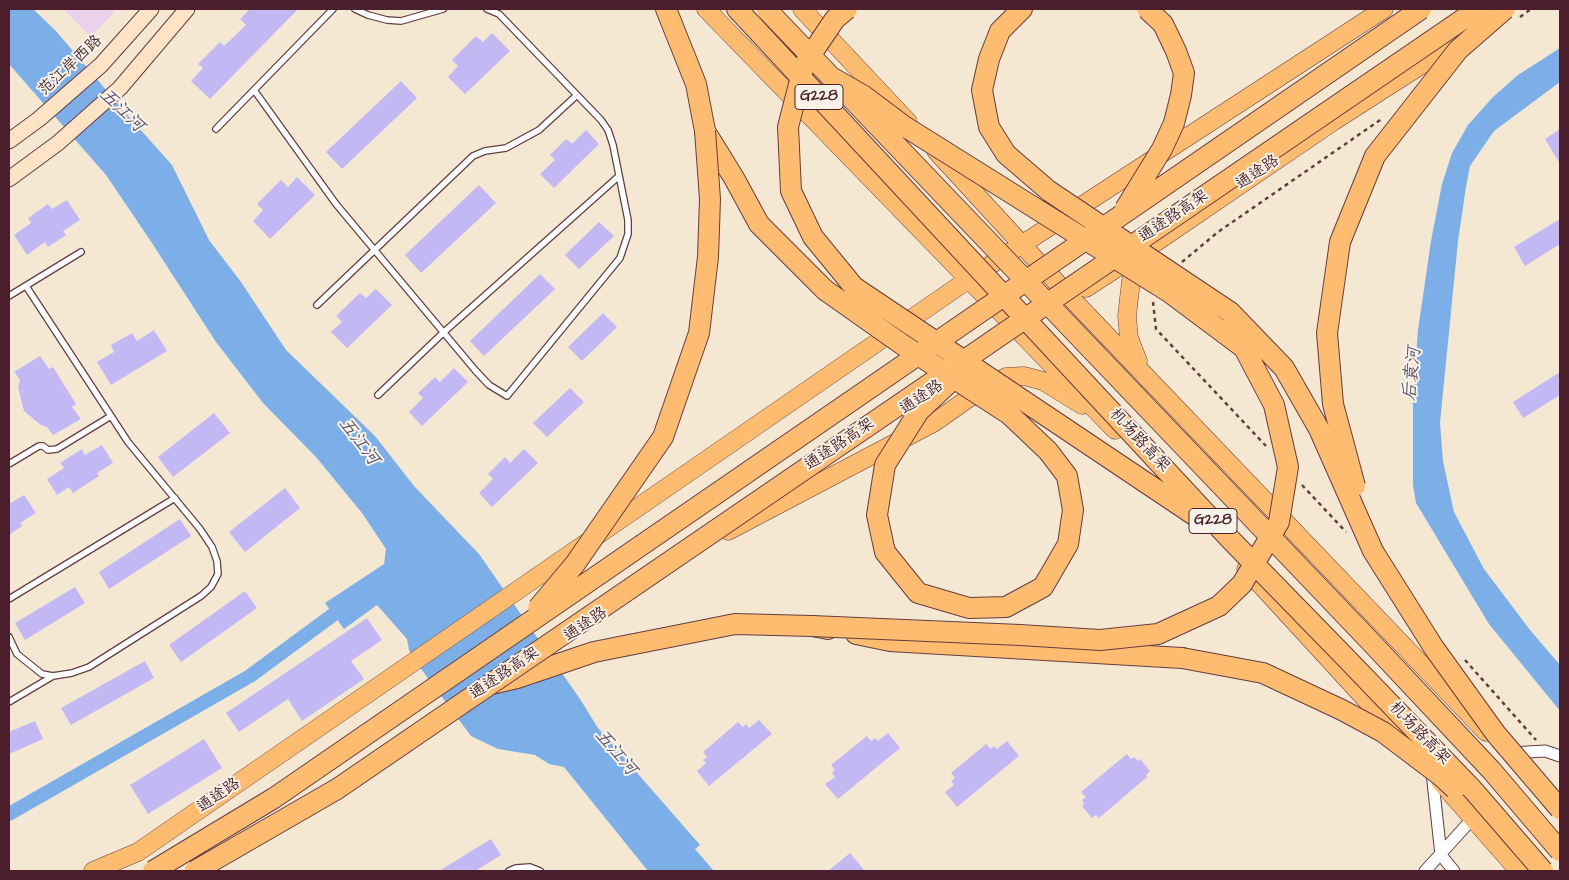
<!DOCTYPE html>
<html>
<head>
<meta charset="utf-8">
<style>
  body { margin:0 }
  #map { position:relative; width:1569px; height:880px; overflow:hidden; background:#f4e8d3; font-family:"Architects Daughter",sans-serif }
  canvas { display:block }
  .frame { position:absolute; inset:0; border:10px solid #4a1f2b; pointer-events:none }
</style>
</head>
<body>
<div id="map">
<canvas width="1569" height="880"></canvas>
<div class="frame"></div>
</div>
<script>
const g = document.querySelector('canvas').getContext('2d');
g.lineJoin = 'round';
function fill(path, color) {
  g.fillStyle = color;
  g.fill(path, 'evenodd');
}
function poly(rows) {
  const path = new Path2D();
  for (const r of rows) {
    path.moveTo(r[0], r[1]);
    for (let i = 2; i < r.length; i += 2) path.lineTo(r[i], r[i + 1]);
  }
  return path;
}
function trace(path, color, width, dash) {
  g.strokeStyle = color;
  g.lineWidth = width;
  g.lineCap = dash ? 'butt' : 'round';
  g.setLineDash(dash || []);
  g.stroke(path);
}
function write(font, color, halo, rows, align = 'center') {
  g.font = font + ' "Architects Daughter","LXGW WenKai TC",sans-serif';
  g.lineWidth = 4;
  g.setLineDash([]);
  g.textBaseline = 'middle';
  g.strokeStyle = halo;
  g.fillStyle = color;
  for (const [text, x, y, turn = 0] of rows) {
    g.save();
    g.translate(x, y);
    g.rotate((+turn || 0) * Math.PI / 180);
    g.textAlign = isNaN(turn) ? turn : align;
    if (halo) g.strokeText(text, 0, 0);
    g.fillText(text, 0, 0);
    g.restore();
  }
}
const built = poly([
  [63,9,117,9,91,37]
]);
const water = poly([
  [9,9,33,9,56,31,130,118,172,165,209,240,241,282,286,350,375,436,414,486,479,554,580,699,598,728,700,845,695,849,714,871,648,871,564,767,549,764,535,755,498,749,471,736,421,669,409,650,407,639,377,605,344,629,325,603,384,564,386,549,362,513,316,457,263,403,216,342,150,240,106,175,9,64],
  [1560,48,1560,82,1494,131,1470,166,1466,187,1458,241,1440,423,1443,461,1454,512,1484,569,1530,630,1560,665,1560,711,1489,624,1416,503,1413,485,1413,398,1418,330,1431,241,1442,184,1452,153,1468,125,1493,97,1518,75]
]);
const canal = poly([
  [9,814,250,676,349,603]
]);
const building = poly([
  [250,9,298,9,210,99,191,81,203,68,198,64,220,42,224,46,246,25,240,19],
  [492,33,510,51,465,94,448,77,458,66,452,60,476,36,483,42],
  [401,81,417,98,342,169,326,152],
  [1560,129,1560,164,1545,139],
  [586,130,599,144,554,188,540,174,555,160,550,155,566,139,572,144],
  [297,177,315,195,270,239,253,221,263,210,257,204,281,180,288,187],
  [479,185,496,203,421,273,405,255],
  [67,200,80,220,63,231,66,235,48,247,45,242,27,255,14,235,31,223,28,218,48,204,52,209],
  [1560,219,1560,244,1525,266,1514,247],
  [599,222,614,236,579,269,565,255],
  [540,274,555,289,484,356,470,341],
  [376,289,392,305,347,348,331,332,342,322,336,316,360,293,366,298],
  [603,313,617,327,582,361,568,347],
  [154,330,167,351,111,385,97,362,114,352,111,345,132,333,137,341],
  [40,356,49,369,53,367,76,404,72,407,81,419,53,435,47,427,41,425,24,411,18,387,20,380,14,372],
  [454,368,468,382,422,426,409,412,423,398,418,393,435,377,440,382],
  [1560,372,1560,395,1523,418,1513,402],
  [570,388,584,402,547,437,533,423],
  [214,413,230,433,173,477,158,457],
  [102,445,113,463,97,473,99,476,73,493,69,487,57,495,47,479,64,468,60,463,82,449,85,455],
  [524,449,538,463,492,507,479,493,493,479,488,474,505,457,510,463],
  [285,488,300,508,245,552,229,532],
  [24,495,36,513,20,523,22,526,9,535,9,504],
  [180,519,191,536,109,589,99,572],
  [75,587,85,603,25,640,15,623],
  [245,591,257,608,181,662,169,645],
  [367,618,382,640,351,661,364,679,302,721,288,699,239,732,226,713],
  [145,661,154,678,71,725,61,708],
  [759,720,772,734,709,786,697,771,706,763,703,760,707,757,703,752,738,722,743,727,746,724,749,728],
  [35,721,43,739,9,754,9,732],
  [888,733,900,748,838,799,825,784,835,777,832,773,835,770,831,765,867,736,871,741,875,738,878,741],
  [204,739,222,768,148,814,130,785],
  [1007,741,1019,756,957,807,945,792,954,785,951,781,955,778,951,773,986,744,991,749,994,746,997,749],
  [1127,754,1131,759,1134,757,1138,761,1140,759,1150,771,1146,775,1147,777,1099,818,1096,815,1092,818,1082,806,1084,804,1082,800,1086,797,1081,792],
  [491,839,501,855,475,871,439,871],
  [850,853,865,871,828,871]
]);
const path = poly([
  [1520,17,1531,9],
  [1182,262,1218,232,1383,118],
  [1153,302,1156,329,1266,446],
  [1302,485,1346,532],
  [1465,660,1536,740]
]);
const lane = poly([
  [355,9,368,15,387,20,401,21,443,9],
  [254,90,336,204,475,370,489,385,507,396,620,258,628,234,628,220,613,145,608,130,601,120,499,14,487,9],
  [216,129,333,9],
  [9,296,81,252],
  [317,305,473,156,485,151,506,148,539,130,577,95],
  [378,395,444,332,619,176],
  [9,464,39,446,43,446,48,450,57,449,111,416],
  [9,599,175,498],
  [9,637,17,654,42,674,53,676,72,673,89,667,201,596,211,587,218,574,217,561,212,547,200,529,128,442,26,286],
  [9,702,53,676],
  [509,871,516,868,530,867,540,871]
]);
const street = poly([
  [1510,753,1545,751,1560,756],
  [1432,773,1441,855,1454,871],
  [1425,871,1473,818]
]);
const secondary = poly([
  [9,141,39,119,101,65,151,9],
  [9,179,58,143,120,88,187,9]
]);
const primary = poly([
  [706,9,1115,430],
  [802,9,908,122],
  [936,151,1071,298,1486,732],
  [1086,288,1146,249,1334,121,1465,37],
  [1138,361,1129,338,1127,316,1131,281,1142,259],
  [728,531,935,422,969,398,1006,377,1024,376,1043,381,1082,405],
  [1246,569,1402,739],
  [1440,781,1519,871],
  [93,871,138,852,969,279,1384,9]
]);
const highway = poly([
  [666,9,696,84,705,131,734,178,759,224,825,290],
  [737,9,753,26],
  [1022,9,1000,31,989,59,982,90,989,127,1006,154,1049,191],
  [856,634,890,641,1182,658],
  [492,684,517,678,594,652,735,624,812,626,828,629]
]);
const highwayBridge = poly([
  [847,9,835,19,804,65,788,127,791,191,813,237,854,287,1203,521],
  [767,10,1369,640,1492,771,1560,851],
  [753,26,1228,537,1345,657,1473,790,1543,871],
  [1049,191,1230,312,1284,368,1319,429,1373,551,1434,648,1496,734,1560,809],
  [1125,209,1162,149,1174,123,1181,95,1184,73,1176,51,1163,24,1147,9],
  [825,290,903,345,1009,414,1048,451,1067,476,1073,510,1068,544,1043,587,1006,607,969,608,918,593,885,552,877,515,885,465,919,411,952,380],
  [1355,486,1333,404,1327,333,1340,242,1375,156,1458,50,1505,9],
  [538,608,575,564,663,437,699,333,708,257,710,199,705,131],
  [812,626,1020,635,1100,640,1158,634,1219,606,1242,584,1279,522,1288,467,1274,405,1244,348,1169,292,904,126,864,96,831,77],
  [1182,658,1263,673,1342,710,1383,732,1441,776,1455,789],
  [153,871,274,798,1421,9],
  [195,871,337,789,1478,9]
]);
const shields = [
  [819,97,48],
  [1213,521,48]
];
const shieldNames = [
  ["G228",819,97],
  ["G228",1213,521]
];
const streetNames = [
  ["范江岸西路",71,66,-43],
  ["通途路",1258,173,-34],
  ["通途路高架",1174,217,-34],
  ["通途路",922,398,-34],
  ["机场路高架",1139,441,47],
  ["通途路高架",840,445,-34],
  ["通途路",586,625,-34],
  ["通途路高架",505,674,-34],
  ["机场路高架",1419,734,46],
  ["通途路",219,796,-35]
];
const waterNames = [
  ["五江河",121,111,44],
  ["后袁河",1413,374,-84],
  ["五江河",358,442,53],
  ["五江河",615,753,50]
];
fill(built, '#ebd1eb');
fill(water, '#7cafe8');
trace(canal, '#7cafe8', 14);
fill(building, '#c2b8f4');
trace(lane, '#643d44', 8);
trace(street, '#643d44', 13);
trace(secondary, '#643d44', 17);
trace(primary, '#643d44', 19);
trace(highway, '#643d44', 22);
trace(path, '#643d44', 2.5, [4, 4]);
trace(lane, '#fff', 5.5);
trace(street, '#fff', 11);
trace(secondary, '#fee4c5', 15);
trace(primary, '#fdbc6f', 18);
trace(highway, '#fdbc6f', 20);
trace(highwayBridge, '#643d44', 22, []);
trace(highwayBridge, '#fdbc6f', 20);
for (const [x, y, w] of shields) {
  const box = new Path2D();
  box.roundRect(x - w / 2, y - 12.5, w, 25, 4);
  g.fillStyle = '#f7f3e8';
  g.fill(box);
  trace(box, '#4a1f2b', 1);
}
write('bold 15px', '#4a1f2b', null, shieldNames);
write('16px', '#4a1f2b', '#f7f3e8', streetNames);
write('italic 18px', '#5c516d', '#f7f3e8', waterNames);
</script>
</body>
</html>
